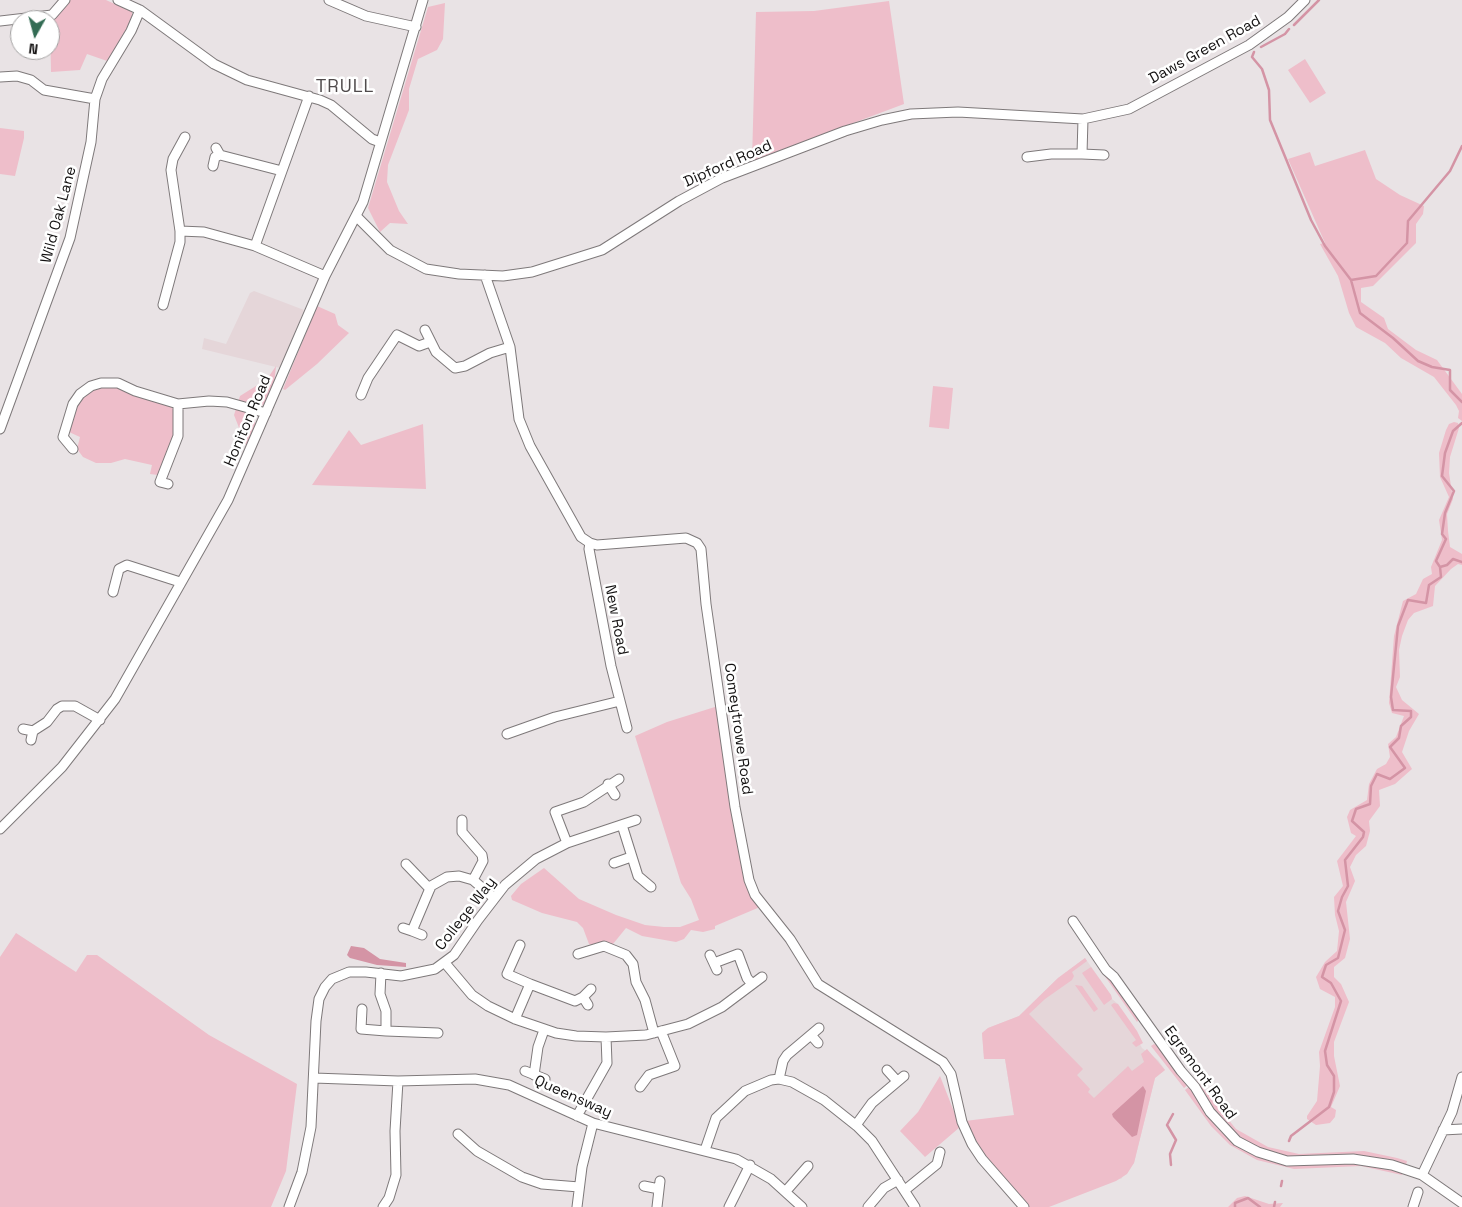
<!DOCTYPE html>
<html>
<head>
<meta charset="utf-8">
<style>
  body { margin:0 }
  #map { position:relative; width:1462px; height:1207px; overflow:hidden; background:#e9e3e5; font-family:"Space Grotesk",sans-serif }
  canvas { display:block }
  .north { position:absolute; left:10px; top:10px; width:50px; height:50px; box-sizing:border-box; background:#fff; border:1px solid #a1a0a0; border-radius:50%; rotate:187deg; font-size:14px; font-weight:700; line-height:20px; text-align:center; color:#131111 }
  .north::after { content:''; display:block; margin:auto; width:18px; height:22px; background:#336c54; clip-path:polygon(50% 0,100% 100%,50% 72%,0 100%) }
</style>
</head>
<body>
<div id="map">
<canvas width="1462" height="1207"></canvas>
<div class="north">N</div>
</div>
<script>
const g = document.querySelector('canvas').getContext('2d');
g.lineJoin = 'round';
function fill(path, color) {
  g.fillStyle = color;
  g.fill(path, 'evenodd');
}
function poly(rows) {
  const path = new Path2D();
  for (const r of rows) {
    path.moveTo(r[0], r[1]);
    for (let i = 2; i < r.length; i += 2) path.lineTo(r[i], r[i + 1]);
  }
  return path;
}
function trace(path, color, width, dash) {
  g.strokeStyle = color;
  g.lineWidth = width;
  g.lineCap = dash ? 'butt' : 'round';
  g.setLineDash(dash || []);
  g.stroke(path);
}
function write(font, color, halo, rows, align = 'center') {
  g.font = font + ' "Space Grotesk",sans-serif';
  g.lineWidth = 5;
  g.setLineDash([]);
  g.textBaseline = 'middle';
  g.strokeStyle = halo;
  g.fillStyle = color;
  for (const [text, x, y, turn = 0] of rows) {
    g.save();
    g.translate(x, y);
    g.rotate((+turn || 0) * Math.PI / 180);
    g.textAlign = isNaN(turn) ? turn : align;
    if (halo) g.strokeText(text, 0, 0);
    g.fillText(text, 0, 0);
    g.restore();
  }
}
const built = poly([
  [254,291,304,310,280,368,202,349,204,338,226,344,250,293],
  [1085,958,1111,995,1112,999,1118,1004,1142,1048,1158,1060,1165,1070,1155,1078,1134,1163,1121,1179,987,1159,973,1137,1014,1115,1005,1059,984,1059,982,1033,988,1028,1019,1016,1058,978]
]);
const green = poly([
  [67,0,106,0,132,12,132,20,110,62,87,54,80,70,51,72,50,20,47,18],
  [889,1,904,104,752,161,756,12,814,11],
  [445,3,443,39,437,50,418,59,409,89,409,110,388,165,387,182,399,211,408,224,390,223,380,232,368,208,428,7],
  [1305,59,1326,93,1310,103,1288,70],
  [0,128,24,131,24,138,15,176,0,174],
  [1365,150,1376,179,1400,195,1424,206,1423,214,1416,224,1416,243,1373,286,1361,288,1361,302,1384,318,1388,329,1416,350,1437,360,1462,394,1462,421,1458,418,1459,411,1456,405,1434,377,1401,358,1385,343,1356,327,1349,313,1338,276,1320,244,1325,243,1288,159,1310,152,1315,166],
  [317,306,335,314,338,325,349,333,317,364,285,390,283,389],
  [276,366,274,385,266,403,258,408,254,417,256,426,247,448,234,415,240,396,267,379],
  [117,386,172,407,175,413,175,437,158,475,150,474,152,465,125,459,111,463,96,463,83,457,77,449,80,437,69,432,76,408,82,397,96,388],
  [933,386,953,388,949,429,929,427],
  [1454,422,1458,423,1459,428,1450,457,1449,473,1453,499,1447,514,1448,531,1450,547,1462,554,1462,565,1458,564,1451,569,1435,586,1433,606,1414,613,1408,620,1402,636,1399,650,1400,677,1396,687,1402,700,1419,714,1409,731,1402,752,1412,769,1395,784,1379,790,1380,806,1369,821,1370,831,1366,846,1356,855,1350,867,1355,881,1346,902,1350,939,1345,958,1334,967,1334,977,1341,984,1349,1002,1334,1042,1334,1056,1340,1086,1331,1107,1336,1110,1335,1117,1330,1123,1316,1125,1307,1119,1307,1116,1317,1101,1320,1066,1319,1052,1335,1007,1335,997,1320,989,1316,977,1325,962,1337,951,1339,931,1335,915,1334,897,1343,886,1337,861,1356,836,1351,833,1347,817,1350,810,1367,800,1369,784,1377,769,1386,764,1390,757,1388,744,1396,737,1404,716,1392,713,1389,703,1394,636,1403,601,1416,594,1423,579,1432,574,1431,567,1442,540,1439,520,1449,497,1440,477,1439,453,1446,430,1449,424],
  [423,424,426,489,312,485,349,430,361,445],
  [718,706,738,851,744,874,760,907,715,926,715,929,703,932,691,930,684,939,676,942,642,936,626,928,613,944,592,945,589,944,583,928,577,922,542,913,512,900,511,896,521,884,544,868,579,899,616,915,645,925,664,927,680,927,699,920,691,899,681,883,635,736,667,722],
  [16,933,76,972,87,955,97,955,209,1035,297,1084,286,1171,271,1207,0,1207,0,957],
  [1085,958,1087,961,1072,972,1074,976,1072,980,1045,999,1029,1014,1083,1069,1077,1075,1090,1089,1088,1092,1094,1098,1125,1069,1128,1066,1132,1071,1144,1062,1141,1054,1147,1049,1165,1070,1155,1078,1134,1163,1127,1174,1116,1181,1049,1207,1026,1207,987,1159,965,1121,1014,1115,1005,1059,984,1059,982,1033,988,1028,1019,1016,1058,978],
  [1091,967,1111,995,1112,999,1104,1005,1082,973],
  [1106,972,1139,1019,1137,1022,1104,975],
  [1075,985,1082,986,1098,1009,1094,1012],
  [1114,1003,1118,1004,1137,1031,1143,1043,1136,1047,1132,1043,1136,1040,1111,1005],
  [1154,1044,1158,1046,1182,1079,1187,1080,1190,1083,1184,1088,1151,1046],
  [940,1076,960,1127,925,1157,900,1131,918,1112],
  [1197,1081,1236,1129,1268,1147,1299,1154,1364,1151,1397,1158,1407,1161,1406,1165,1365,1156,1292,1158,1271,1153,1244,1141,1224,1125,1194,1083],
  [1191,1085,1194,1088,1193,1094,1217,1128,1235,1145,1257,1156,1291,1165,1352,1163,1378,1165,1403,1172,1402,1175,1361,1166,1294,1169,1257,1160,1230,1145,1211,1126,1185,1090],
  [1245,1196,1269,1204,1283,1203,1280,1207,1228,1207,1237,1198]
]);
const water = poly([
  [351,946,364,948,380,959,406,963,406,967,377,965,350,958,347,955],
  [1143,1086,1146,1091,1137,1135,1132,1137,1113,1117,1112,1114]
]);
const stream = poly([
  [1294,25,1319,0],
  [1261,47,1285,34,1289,29],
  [1254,52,1252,57,1262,69,1269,90,1270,120,1311,220,1325,246,1351,280],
  [1462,146,1450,171,1408,221,1407,243,1376,276,1351,280,1360,313,1393,338,1418,361,1432,367,1450,370,1450,390,1462,402],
  [1440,567,1447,565,1453,559,1462,562],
  [1289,1141,1291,1136,1329,1107,1334,1092,1334,1076,1327,1065,1325,1051,1341,1001,1331,983,1322,977,1326,965,1338,958,1345,930,1338,911,1342,897,1348,886,1345,860,1363,837,1364,832,1352,821,1356,809,1370,804,1371,786,1377,774,1390,779,1405,768,1390,747,1399,738,1401,726,1411,717,1411,711,1393,710,1391,697,1398,626,1408,600,1426,603,1429,585,1441,577,1440,567,1436,561,1446,539,1442,534,1445,513,1454,491,1442,476,1445,453,1453,431,1462,423],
  [1171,1165,1170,1154,1176,1140,1167,1125,1173,1114],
  [1281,1186,1282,1181],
  [1235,1207,1235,1203,1248,1198,1260,1207],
  [1274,1207,1275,1202]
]);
const minor = poly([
  [118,0,140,10,214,64,247,80,320,100,331,105,372,139,380,142],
  [329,0,366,16,416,27],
  [0,21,52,15,65,0],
  [0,77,17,76,31,80,44,90,95,99],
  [1082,154,1104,155],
  [220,155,282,171],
  [1027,157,1051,154,1082,154,1083,119],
  [213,166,215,157,220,155,216,148],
  [356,216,390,250,426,269,459,274,503,276,532,272,602,250,679,201,722,178,845,131,882,120,911,114,958,112,1083,119,1129,109,1249,45,1288,17,1305,0],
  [180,231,171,170,173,159,185,137],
  [255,246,309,96],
  [485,275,510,347,519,419,530,446,581,537,590,543,597,545,686,538,697,543,701,549,706,604,735,807,749,880,755,895,790,939,818,984,943,1062,951,1074,962,1122,972,1144,982,1159,1024,1207],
  [163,305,180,242,180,231,204,232,255,246,325,276],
  [425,330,436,352,455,368,465,366,490,353,510,347],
  [361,395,368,378,397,335,419,346,430,342],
  [0,429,70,238,91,142,95,99,102,79,131,31,140,10],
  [73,449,63,437,73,404,80,394,91,386,101,383,118,383,135,391,178,404,209,401,227,402,266,413],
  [168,484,160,482,178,436,178,404],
  [590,543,589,549,611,666,627,728],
  [113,592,119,569,127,565,180,582],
  [23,729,33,731],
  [507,734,555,717,620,701],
  [31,740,33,731,47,722,57,709,62,706,75,706,100,720],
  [608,784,615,795],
  [462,820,462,832,482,855,483,861,473,880],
  [622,825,638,876,651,887],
  [0,829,62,767,115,699,228,500,325,276,363,202,423,0],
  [567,843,555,812,584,802,619,779],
  [614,863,631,857],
  [406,864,430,889],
  [1073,921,1106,970,1114,977,1181,1071,1195,1087,1210,1112,1237,1141,1258,1152,1287,1161,1353,1159,1392,1165,1422,1175,1462,1203],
  [403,928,412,931,431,886,447,877,459,876,473,880,494,898],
  [412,931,422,935],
  [520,945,507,974,530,984],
  [578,954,604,946,626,955,633,964,636,982,645,1000,654,1033],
  [710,955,717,970],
  [445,963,472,995,488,1006,515,1019,556,1033,576,1036,606,1037,607,1063,577,1116],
  [714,963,738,954,747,978,752,984],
  [381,973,380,994,386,1011,386,1031,438,1033],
  [588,1005,583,997,591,989],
  [362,1009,361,1029,386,1031],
  [515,1019,530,984,575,1001,583,997],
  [811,1035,818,1043],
  [606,1037,646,1035,688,1024,722,1007,762,977],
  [887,1070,897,1081],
  [525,1071,545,1079],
  [534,1075,538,1047,544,1030],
  [314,1078,398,1081,475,1079,509,1085,593,1123,736,1159,771,1179,802,1207],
  [779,1079,783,1061,787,1055,819,1028],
  [640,1087,649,1075,675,1066,661,1031],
  [856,1125,872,1103,904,1076],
  [1443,1130,1462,1129],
  [458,1134,477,1151,522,1177,542,1184,579,1187],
  [705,1150,716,1118,745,1091,771,1080,779,1079,792,1082,824,1100,858,1127,872,1141,915,1207],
  [1422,1175,1452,1112,1462,1077],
  [644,1186,659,1189],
  [905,1190,937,1164,940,1152],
  [786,1191,808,1166],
  [289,1207,302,1172,311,1127,316,1021,319,999,325,987,332,979,349,972,366,972,401,976,435,969,454,955,478,920,505,885,536,859,567,843,636,820],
  [383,1207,389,1198,396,1175,395,1131,398,1081],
  [577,1207,582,1167,593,1123],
  [657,1207,660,1181],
  [729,1207,750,1165],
  [868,1207,884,1188,898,1180],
  [1413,1207,1418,1192]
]);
const streetNames = [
  ["Daws Green Road",1205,50,-29],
  ["Dipford Road",728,164,-24],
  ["Wild Oak Lane",59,215,-75],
  ["Honiton Road",248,421,-67],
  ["New Road",616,620,79],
  ["Comeytrowe Road",738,729,82],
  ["College Way",466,914,-52],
  ["Egremont Road",1200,1073,54],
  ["Queensway",573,1097,24]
];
const quarterNames = [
  ["TRULL",345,87]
];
fill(built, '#e5d6d9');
fill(green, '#eebeca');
fill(water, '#d494a5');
trace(stream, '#d494a5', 2.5);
trace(minor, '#7e797a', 11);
trace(minor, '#fff', 9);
write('15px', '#131111', '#fff', streetNames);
g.letterSpacing = '1px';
write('18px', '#504b4c', '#fff', quarterNames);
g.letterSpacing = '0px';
</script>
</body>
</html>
